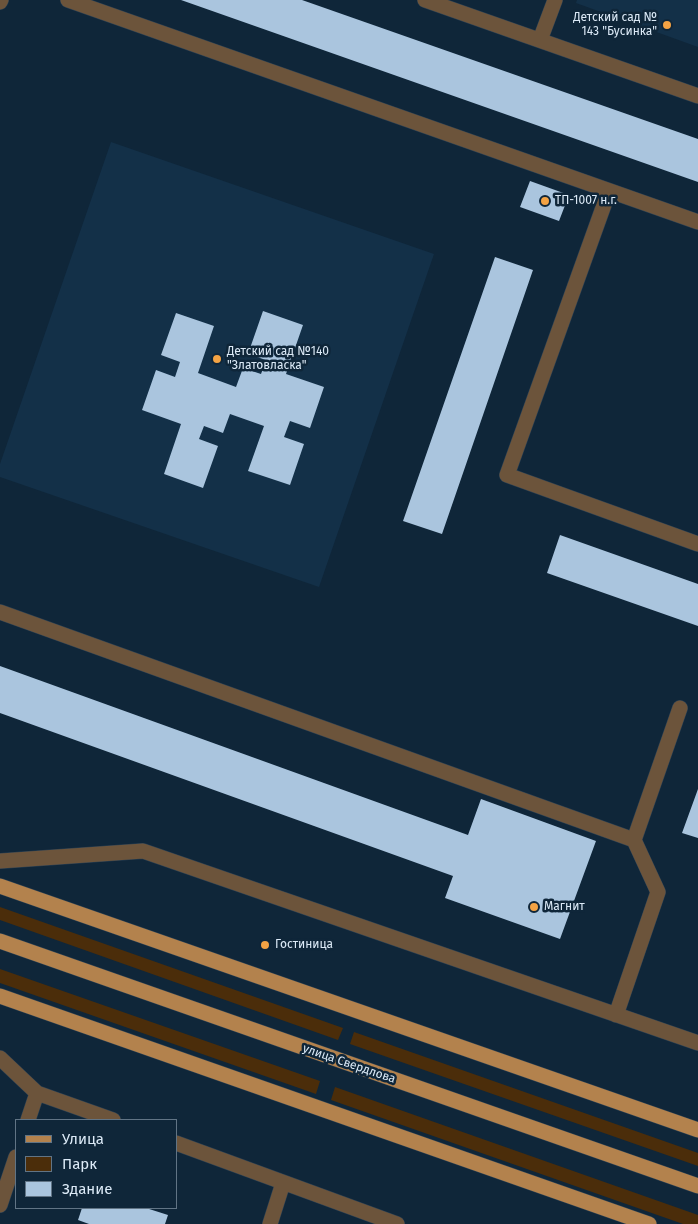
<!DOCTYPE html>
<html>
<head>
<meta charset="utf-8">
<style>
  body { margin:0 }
  #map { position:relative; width:698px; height:1224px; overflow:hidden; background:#0f2639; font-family:"Fira Sans",sans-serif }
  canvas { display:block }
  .legend { position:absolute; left:15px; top:1119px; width:162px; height:90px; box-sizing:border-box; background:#0f2639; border:1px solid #617485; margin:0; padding:6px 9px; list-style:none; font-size:15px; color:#dceaf7 }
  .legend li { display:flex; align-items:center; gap:10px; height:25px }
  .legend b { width:25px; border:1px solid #617485 }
</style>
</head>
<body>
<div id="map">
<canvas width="698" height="1224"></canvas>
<ul class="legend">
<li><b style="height:6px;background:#b3824d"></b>Улица</li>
<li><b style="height:14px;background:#4b2d0a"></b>Парк</li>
<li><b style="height:14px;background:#aac5de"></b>Здание</li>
</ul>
</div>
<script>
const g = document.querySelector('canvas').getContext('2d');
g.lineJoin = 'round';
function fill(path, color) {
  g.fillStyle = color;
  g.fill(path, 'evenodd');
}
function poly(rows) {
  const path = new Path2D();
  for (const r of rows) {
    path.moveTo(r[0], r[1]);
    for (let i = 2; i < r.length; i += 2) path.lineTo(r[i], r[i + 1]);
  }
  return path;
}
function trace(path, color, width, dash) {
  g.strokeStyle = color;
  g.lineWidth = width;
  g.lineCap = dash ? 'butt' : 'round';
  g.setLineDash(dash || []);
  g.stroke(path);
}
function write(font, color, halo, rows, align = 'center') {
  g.font = font + ' "Fira Sans",sans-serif';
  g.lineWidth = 5;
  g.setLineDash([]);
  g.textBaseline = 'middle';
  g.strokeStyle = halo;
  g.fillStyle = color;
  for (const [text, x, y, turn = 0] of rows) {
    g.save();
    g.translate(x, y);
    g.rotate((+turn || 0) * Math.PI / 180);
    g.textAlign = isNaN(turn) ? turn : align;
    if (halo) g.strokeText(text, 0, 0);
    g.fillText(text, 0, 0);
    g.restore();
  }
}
const built = poly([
  [577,0,698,0,698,47,576,3],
  [111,142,434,254,319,587,0,477,0,464]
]);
const green = poly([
  [0,907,343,1028,338,1040,0,920],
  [0,969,320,1081,316,1094,0,983],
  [354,1032,698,1153,698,1166,350,1044],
  [335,1087,698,1215,698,1224,683,1224,331,1100]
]);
const building = poly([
  [181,0,302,0,698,139,698,182],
  [530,181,569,195,559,221,520,207],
  [495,257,533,270,442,534,403,521],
  [263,311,303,325,286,374,324,387,310,428,290,421,284,437,304,444,290,485,248,471,264,426,230,414,223,433,204,426,199,439,218,446,203,488,164,474,181,424,142,410,156,370,175,377,180,362,161,355,176,313,214,326,198,373,236,387,243,368,261,374,266,360,248,354],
  [560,535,698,584,698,626,547,573],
  [0,666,468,835,481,799,596,841,560,939,445,898,453,876,0,713],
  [698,789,698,838,682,833],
  [82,1208,146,1208,168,1215,165,1224,89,1224,78,1220]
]);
const minor = poly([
  [68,0,698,222],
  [425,0,698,96],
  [0,2,1,0],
  [540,40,555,0],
  [609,191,507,475,698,544],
  [0,612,634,840,658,892,616,1015],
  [634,840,680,708],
  [0,861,143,851,698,1043],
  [0,1058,37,1093,113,1120],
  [28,1120,37,1093],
  [176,1143,397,1224],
  [0,1205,16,1157],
  [270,1224,283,1183]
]);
const major = poly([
  [0,886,698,1130],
  [0,941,698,1186],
  [0,996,649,1224]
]);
const markers = [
  [667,25,5,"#f4a344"],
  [545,201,5,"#f4a344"],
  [217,359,5,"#f4a344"],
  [534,907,5,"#f4a344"],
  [265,945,5,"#f4a344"]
];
const poiNames = [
  ["Детский сад №",657,18,"right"],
  ["143 \"Бусинка\"",657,32,"right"],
  ["ТП-1007 н.г.",555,201],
  ["Детский сад №140",227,352],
  ["\"Златовласка\"",227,366],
  ["Магнит",544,907],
  ["Гостиница",275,945]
];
const streetNames = [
  ["улица Свердлова",349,1064,19]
];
fill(built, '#133048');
fill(green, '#4b2d0a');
fill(building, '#aac5de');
trace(minor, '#2c4154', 16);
trace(major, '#2c4154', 16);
trace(minor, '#6c543b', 15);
trace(major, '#b3824d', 15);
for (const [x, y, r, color] of markers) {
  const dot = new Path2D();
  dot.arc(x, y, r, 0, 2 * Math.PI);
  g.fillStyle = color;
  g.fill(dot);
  trace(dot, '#0f2639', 2);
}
write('12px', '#dceaf7', '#0f2639', poiNames, 'left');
write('12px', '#dceaf7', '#0f2639', streetNames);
</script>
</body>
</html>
